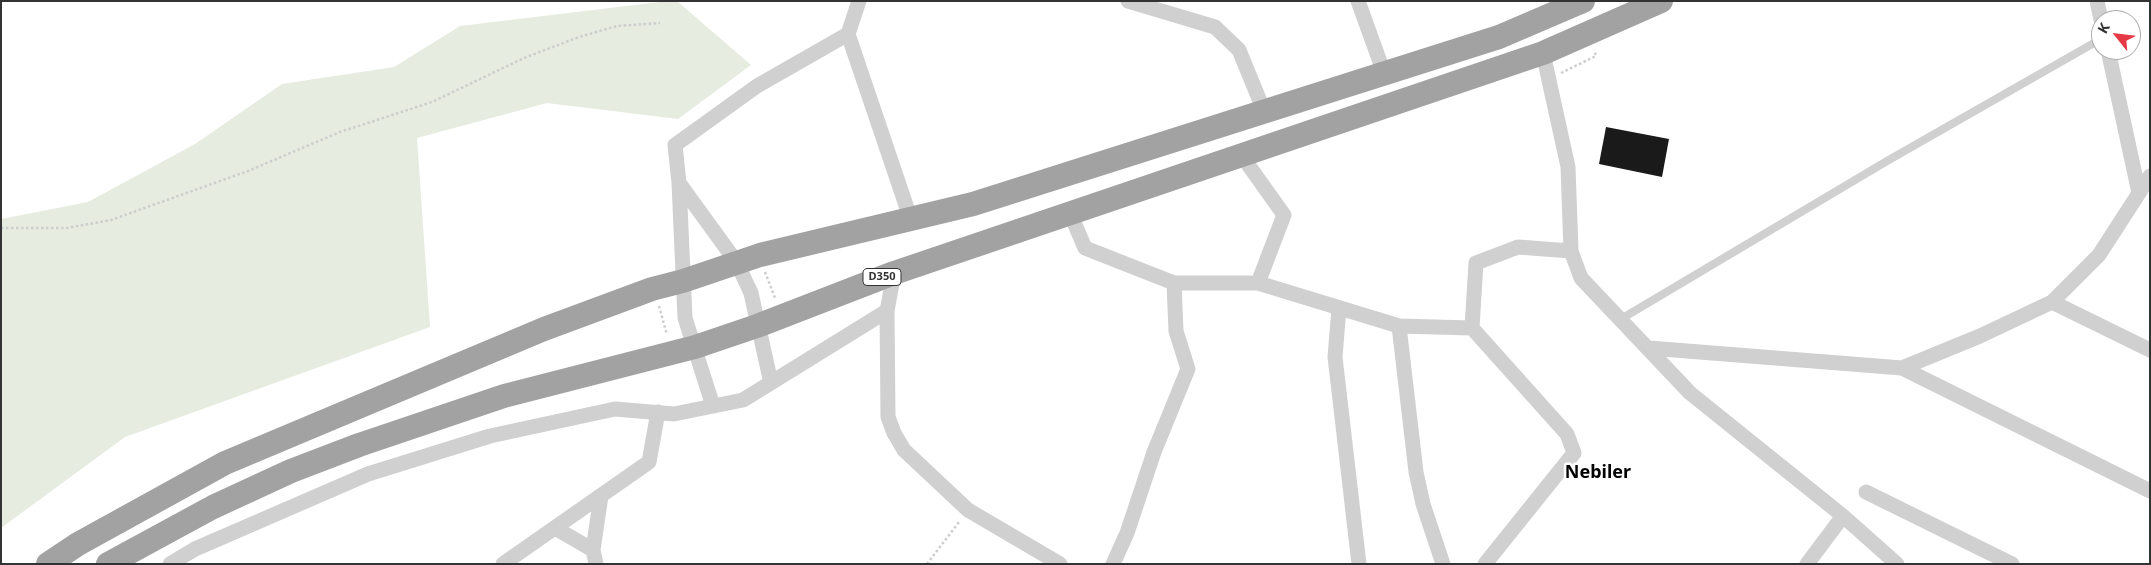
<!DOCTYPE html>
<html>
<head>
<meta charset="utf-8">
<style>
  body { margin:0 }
  #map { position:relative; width:2151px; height:565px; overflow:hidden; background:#fff; font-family:"Noto Sans",sans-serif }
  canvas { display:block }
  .frame { position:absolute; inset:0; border:2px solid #333; pointer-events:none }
  .north { position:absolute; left:2091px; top:10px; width:50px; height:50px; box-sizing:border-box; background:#fff; border:1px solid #adadad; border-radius:50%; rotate:299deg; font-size:14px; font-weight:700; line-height:20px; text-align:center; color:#333 }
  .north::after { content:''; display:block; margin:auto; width:18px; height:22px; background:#e63946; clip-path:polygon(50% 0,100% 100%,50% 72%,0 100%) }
</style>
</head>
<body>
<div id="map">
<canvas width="2151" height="565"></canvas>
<div class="frame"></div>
<div class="north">K</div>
</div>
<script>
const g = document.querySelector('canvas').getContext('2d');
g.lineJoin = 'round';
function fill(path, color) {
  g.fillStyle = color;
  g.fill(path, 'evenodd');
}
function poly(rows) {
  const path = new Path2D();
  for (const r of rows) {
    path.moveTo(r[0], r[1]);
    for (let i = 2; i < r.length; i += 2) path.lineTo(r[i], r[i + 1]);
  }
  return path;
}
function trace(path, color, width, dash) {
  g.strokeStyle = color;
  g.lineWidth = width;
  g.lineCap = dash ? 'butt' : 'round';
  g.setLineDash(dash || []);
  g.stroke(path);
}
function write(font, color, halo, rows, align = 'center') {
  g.font = font + ' "Noto Sans",sans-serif';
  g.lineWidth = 5;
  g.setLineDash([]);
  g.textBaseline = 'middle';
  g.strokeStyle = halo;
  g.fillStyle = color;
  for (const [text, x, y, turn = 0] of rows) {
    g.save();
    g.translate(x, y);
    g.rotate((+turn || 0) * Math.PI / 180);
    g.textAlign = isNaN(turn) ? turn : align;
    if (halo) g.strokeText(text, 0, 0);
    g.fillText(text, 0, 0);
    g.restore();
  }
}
const green = poly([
  [668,1,677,1,751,65,678,119,547,103,417,138,430,327,125,437,1,528,1,219,88,202,195,144,282,84,394,67,460,26]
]);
const building = poly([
  [1606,127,1669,139,1662,177,1599,164]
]);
const path = poly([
  [1561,73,1596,56,1594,50],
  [1,228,67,228,111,220,248,171,340,132,432,102,524,58,579,37,617,26,660,23],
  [765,272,775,298],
  [659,306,667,335],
  [927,564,959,522]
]);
const service = poly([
  [1621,319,1887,161,2101,39]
]);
const minor = poly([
  [859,1,848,34,911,220],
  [1128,1,1215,27,1239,50,1264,111],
  [1358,1,1384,73],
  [2097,1,2101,20],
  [2108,50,2139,193],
  [1543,53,1568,167,1571,251],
  [1242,156,1284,215,1258,283],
  [679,183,737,263,751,293,771,383],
  [1070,213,1085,248,1174,283,1176,331,1188,369,1154,452,1127,533,1113,564],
  [894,273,887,311,888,417,894,433,904,450,968,510,1060,564],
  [1174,283,1258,283,1399,326,1472,328,1476,263,1518,247,1571,251,1581,278,1690,393,1843,516,1897,564],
  [2052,302,2150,350],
  [1339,308,1335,357,1359,564],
  [1399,326,1416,472,1423,504,1443,564],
  [1472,328,1567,434,1574,453,1485,564],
  [1649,348,1902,368,1980,336,2052,302,2099,255,2150,176],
  [1902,368,2150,491],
  [713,406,685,318,679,183,675,145,757,86,848,34],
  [1866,492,2012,564],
  [555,528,593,550],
  [170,564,195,549,368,474,490,436,615,409,674,414,743,400,887,311],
  [503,564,649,462,658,412],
  [596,564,593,550,601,496],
  [1807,564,1843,516]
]);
const trunk = poly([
  [48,564,78,544,225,463,544,329,652,289,683,281,760,255,973,204,1499,37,1583,1],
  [108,564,213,507,291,471,359,445,504,396,695,347,757,326,894,273,1543,53,1661,1]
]);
const shields = [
  [882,277,38]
];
const shieldNames = [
  ["D350",882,277]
];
const districtNames = [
  ["Nebiler",1598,473]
];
fill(green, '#e6ecdf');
fill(building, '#1a1a1a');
trace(path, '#cdcdcd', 2.5, [2.5, 2.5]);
trace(service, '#d0d0d0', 8);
trace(minor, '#d0d0d0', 15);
trace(trunk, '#a2a2a2', 24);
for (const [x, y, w] of shields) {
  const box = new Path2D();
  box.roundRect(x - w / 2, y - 8.5, w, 17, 4);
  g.fillStyle = '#fff';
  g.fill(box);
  trace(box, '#333', 1);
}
write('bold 11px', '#333', null, shieldNames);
write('bold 18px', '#000', '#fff', districtNames);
</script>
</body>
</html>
